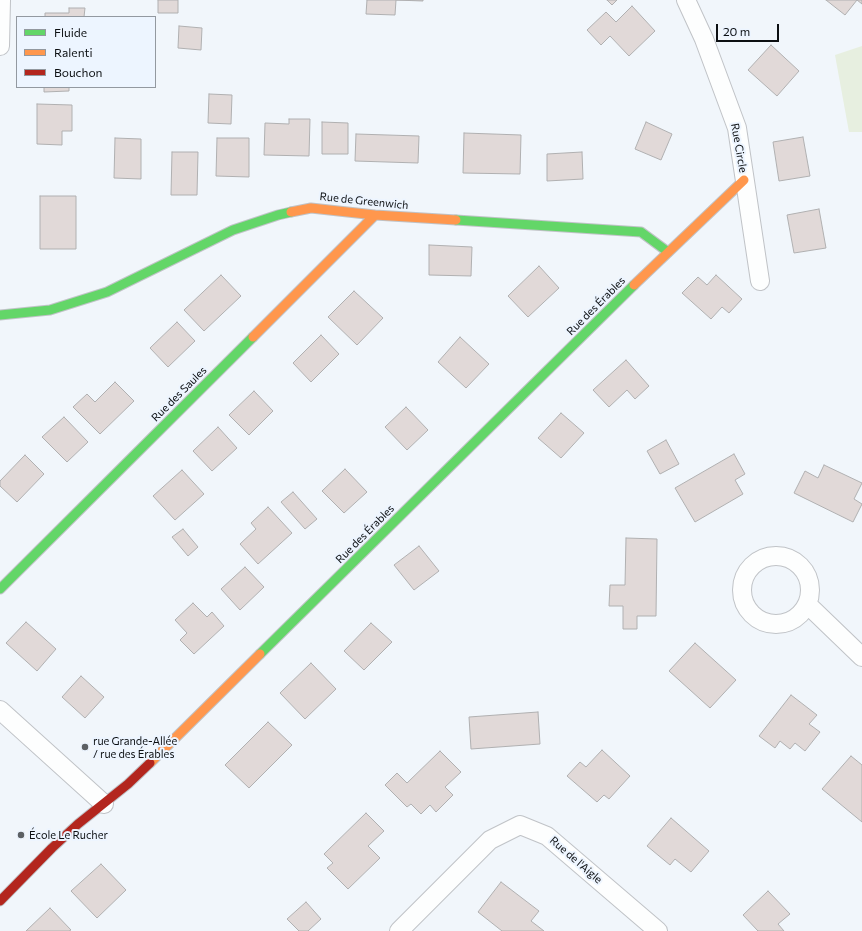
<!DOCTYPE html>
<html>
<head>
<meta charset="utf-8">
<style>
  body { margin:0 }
  #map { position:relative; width:862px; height:931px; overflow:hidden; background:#f1f6fb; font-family:Commissioner,sans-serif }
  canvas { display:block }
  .legend { position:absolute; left:16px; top:16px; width:140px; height:72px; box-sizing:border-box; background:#edf5ff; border:1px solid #9399a0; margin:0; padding:5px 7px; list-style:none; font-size:12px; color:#0c0f12 }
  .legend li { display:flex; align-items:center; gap:8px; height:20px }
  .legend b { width:20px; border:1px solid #9399a0 }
  .scale { position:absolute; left:716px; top:24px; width:63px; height:18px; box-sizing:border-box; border:2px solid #0c0f12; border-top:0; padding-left:5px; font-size:12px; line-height:14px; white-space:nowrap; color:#0c0f12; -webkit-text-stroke:3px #edf5ff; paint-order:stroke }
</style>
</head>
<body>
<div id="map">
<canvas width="862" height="931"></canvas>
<ul class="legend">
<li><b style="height:5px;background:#63d668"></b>Fluide</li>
<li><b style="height:5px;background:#ff974d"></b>Ralenti</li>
<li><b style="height:5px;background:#b3261e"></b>Bouchon</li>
</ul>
<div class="scale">20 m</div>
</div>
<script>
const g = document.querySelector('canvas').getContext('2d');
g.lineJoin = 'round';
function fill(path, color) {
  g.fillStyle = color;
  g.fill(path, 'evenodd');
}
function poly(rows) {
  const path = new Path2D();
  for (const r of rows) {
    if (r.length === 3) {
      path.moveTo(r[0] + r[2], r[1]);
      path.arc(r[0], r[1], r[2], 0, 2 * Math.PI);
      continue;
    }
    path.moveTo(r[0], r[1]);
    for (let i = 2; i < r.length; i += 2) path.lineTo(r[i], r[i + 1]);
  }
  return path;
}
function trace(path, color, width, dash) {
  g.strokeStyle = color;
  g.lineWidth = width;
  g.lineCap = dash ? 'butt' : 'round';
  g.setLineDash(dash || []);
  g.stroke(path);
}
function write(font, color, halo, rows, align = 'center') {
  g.font = font + ' Commissioner,sans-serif';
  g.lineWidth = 4;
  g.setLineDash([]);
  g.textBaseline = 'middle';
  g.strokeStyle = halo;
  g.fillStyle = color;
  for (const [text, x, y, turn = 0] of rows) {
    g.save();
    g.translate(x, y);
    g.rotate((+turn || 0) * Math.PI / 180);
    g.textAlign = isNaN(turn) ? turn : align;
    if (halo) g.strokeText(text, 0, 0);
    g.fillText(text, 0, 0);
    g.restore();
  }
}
const green = poly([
  [862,46,862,132,849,132,835,55]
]);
const building = poly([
  [158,0,178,0,178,13,158,13,158,0],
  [367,0,423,0,423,1,396,0,395,15,366,14,367,0],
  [607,0,617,0,612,5,607,0],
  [826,0,862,0,862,4,857,0,845,15,826,0],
  [632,6,655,31,629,56,610,36,601,45,587,30,606,12,616,22,632,6],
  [69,8,85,8,84,17,45,17,45,13,69,13,69,8],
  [179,26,202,28,201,50,178,48,179,26],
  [771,45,799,71,777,96,748,70,771,45],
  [44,87,69,87,69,91,44,92,44,87],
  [209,94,232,95,231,124,208,123,209,94],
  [37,104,72,105,72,131,62,131,62,145,37,144,37,104],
  [289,119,310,119,309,156,264,155,265,123,289,124,289,119],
  [322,122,348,123,348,154,322,154,322,122],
  [646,122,672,134,661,160,635,149,646,122],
  [464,133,521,135,520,174,463,173,464,133],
  [356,134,419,136,418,163,355,161,356,134],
  [803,137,810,176,779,181,773,142,803,137],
  [115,138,141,139,141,179,114,178,115,138],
  [217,138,249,138,249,177,216,176,217,138],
  [172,152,198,152,197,195,171,195,172,152],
  [582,152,583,179,547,181,547,154,582,152],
  [40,196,76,196,76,249,40,249,40,196],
  [819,209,826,248,794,253,787,215,819,209],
  [429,245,472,247,471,276,429,275,429,245],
  [539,266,559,288,528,317,508,296,539,266],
  [221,275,241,296,204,331,184,310,221,275],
  [716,275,742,299,729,313,722,307,711,319,682,293,698,277,707,285,716,275],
  [354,291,383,318,357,345,328,317,354,291],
  [177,322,195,341,168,367,150,348,177,322],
  [321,335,339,354,311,382,293,363,321,335],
  [460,337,489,364,466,388,438,362,460,337],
  [626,360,649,386,635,399,627,390,609,407,593,390,626,360],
  [115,382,134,401,100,434,73,407,87,394,95,402,115,382],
  [254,391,273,411,249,435,229,415,254,391],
  [406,407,428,430,407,450,385,427,406,407],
  [561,413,584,433,561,458,538,438,561,413],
  [64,417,88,442,67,462,42,437,64,417],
  [218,427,237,448,212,471,193,451,218,427],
  [666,440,679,464,660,474,647,451,666,440],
  [734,454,745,474,735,480,743,494,695,522,675,488,734,454],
  [25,455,44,474,17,502,0,486,0,481,25,455],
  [824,465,862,483,854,499,862,504,853,522,794,493,805,471,818,478,824,465],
  [345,469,367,492,344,513,322,491,345,469],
  [182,470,204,494,175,520,153,496,182,470],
  [293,492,317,519,305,529,281,502,293,492],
  [268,507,292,533,258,564,240,544,256,529,251,523,268,507],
  [183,529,198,547,188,556,172,537,183,529],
  [626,538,657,539,656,616,637,616,637,629,623,629,623,606,609,606,610,585,625,585,626,538],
  [419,546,439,571,414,590,394,565,419,546],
  [245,567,264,587,240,610,221,589,245,567],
  [193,603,207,617,212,612,224,626,194,654,180,640,187,633,175,620,193,603],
  [26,622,56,649,37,671,6,643,26,622],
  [371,623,392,642,364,670,344,651,371,623],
  [695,643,736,680,710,708,669,671,695,643],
  [311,663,336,689,305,719,280,693,311,663],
  [81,676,104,697,85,718,62,697,81,676],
  [791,695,817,715,809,724,820,732,805,751,795,743,790,749,780,741,775,748,759,736,791,695],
  [538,712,540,744,471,749,469,717,538,712],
  [268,722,292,745,249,788,225,765,268,722],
  [602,750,630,776,609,799,604,795,597,802,567,776,580,762,586,767,602,750],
  [440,751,461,772,445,787,453,795,436,812,430,805,421,814,411,804,407,807,385,785,397,773,407,783,440,751],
  [851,756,862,765,862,822,822,789,851,756],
  [366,813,384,831,368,846,380,858,348,889,327,868,333,863,324,854,366,813],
  [671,818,709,851,691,872,675,859,670,865,647,846,671,818],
  [101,864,126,890,97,918,71,891,101,864],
  [501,882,539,911,531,921,544,931,502,931,478,912,501,882],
  [768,891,790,914,778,924,784,931,758,931,743,915,768,891],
  [306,902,321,919,308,931,299,931,287,919,306,902],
  [50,908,71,930,69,931,26,931,50,908]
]);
const street = poly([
  [686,0,704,39,737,128,760,281],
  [0,46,1,0],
  [776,590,34],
  [807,604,862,657],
  [0,710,104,804],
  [399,931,490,840,520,825,547,836,658,931]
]);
const fast = poly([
  [456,220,641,232,668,252],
  [0,315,50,310,107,292,233,230,278,215,291,212],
  [0,589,253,337],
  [260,654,634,285]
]);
const slow = poly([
  [291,212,311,208,375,215,456,220],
  [634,285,744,180],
  [253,337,375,215],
  [150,763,260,654]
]);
const jam = poly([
  [0,901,52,848,78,824,128,784,150,763]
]);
const markers = [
  [85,747,4,"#5c6064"],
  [21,835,4,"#5c6064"]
];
const streetNames = [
  ["Rue Circle",739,148,80],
  ["Rue de Greenwich",364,201,6],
  ["Rue des Érables",596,306,-45],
  ["Rue des Saules",179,394,-45],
  ["Rue des Érables",365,534,-45],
  ["Rue de l'Aigle",576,860,41]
];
const poiNames = [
  ["rue Grande-Allée",93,741],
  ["/ rue des Érables",93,754],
  ["École Le Rucher",29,835]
];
fill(green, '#e7efe0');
fill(building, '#e1d9d8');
trace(building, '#b0b0b1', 1);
trace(street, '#c0c3c7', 20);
trace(fast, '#c0c3c7', 11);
trace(slow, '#c0c3c7', 11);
trace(jam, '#c0c3c7', 11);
trace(street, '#fdfefe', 18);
trace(fast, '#63d668', 9);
trace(slow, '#ff974d', 9);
trace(jam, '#b3261e', 9);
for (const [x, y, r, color] of markers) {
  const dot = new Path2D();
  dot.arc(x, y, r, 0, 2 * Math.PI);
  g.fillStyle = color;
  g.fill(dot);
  trace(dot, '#edf5ff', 1.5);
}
write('11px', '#0c0f12', '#edf5ff', streetNames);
write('11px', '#0c0f12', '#edf5ff', poiNames, 'left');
</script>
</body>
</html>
